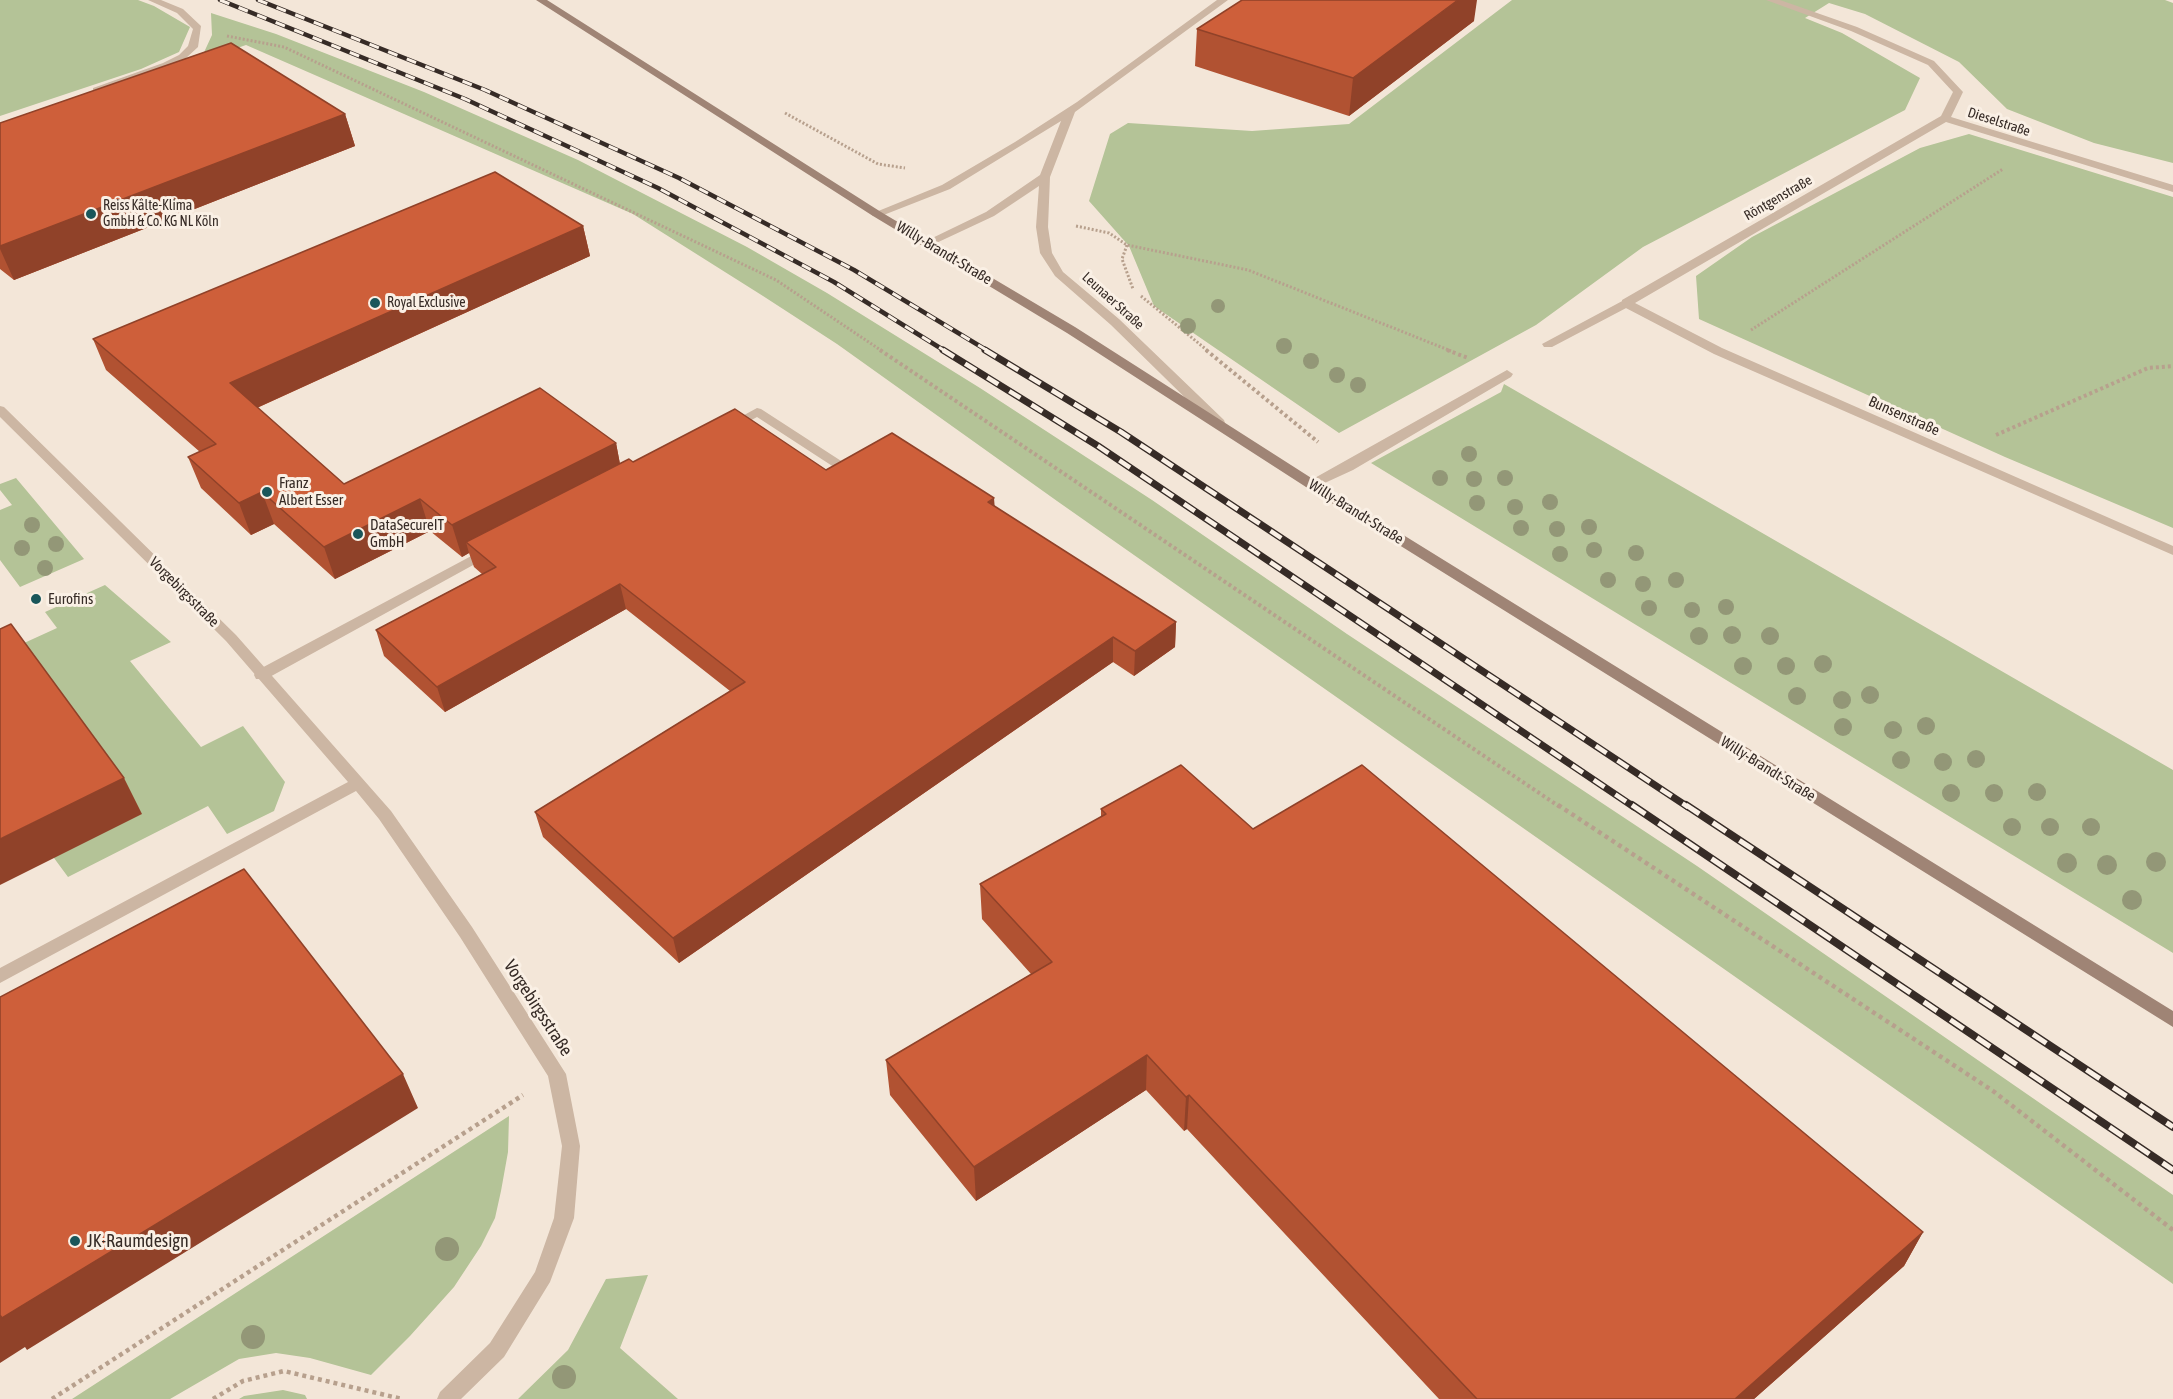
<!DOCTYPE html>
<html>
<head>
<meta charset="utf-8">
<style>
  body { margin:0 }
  canvas { display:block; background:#f3e6d8 }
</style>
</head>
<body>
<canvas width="2173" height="1399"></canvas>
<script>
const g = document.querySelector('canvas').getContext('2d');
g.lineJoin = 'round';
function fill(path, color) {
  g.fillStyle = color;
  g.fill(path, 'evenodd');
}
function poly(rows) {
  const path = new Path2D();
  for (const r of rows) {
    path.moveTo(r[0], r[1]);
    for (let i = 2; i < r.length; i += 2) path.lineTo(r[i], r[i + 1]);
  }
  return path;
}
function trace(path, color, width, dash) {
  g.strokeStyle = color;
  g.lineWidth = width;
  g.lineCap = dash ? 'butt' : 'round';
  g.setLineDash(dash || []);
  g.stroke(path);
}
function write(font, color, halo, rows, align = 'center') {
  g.font = font + ' "Asap Condensed",sans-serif';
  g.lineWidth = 6;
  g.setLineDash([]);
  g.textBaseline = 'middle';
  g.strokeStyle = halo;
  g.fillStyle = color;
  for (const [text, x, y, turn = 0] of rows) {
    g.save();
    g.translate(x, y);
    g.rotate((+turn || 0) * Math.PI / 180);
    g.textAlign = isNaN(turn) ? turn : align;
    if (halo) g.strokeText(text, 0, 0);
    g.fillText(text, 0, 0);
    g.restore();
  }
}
const green = poly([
  [0,0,138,0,154,6,190,27,179,52,141,69,0,116],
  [1512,0,2165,0,2173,3,2173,163,2094,143,2007,109,1959,62,1865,14,1829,3,1805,18,1842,33,1920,78,1905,110,1643,247,1536,325,1339,433,1154,306,1129,246,1089,201,1110,134,1128,123,1252,131,1349,124],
  [211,13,276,34,424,92,578,160,747,247,827,293,980,388,1152,500,1347,634,1697,866,2173,1195,2173,1284,1057,501,837,344,763,296,633,214,246,45,200,61,212,35],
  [1969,134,2173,197,2173,528,2005,457,1699,319,1696,276,1752,237,1920,148],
  [1504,384,2173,770,2173,953,1371,463,1501,392],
  [16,478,84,559,20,587,0,560,0,510,12,505,0,490,0,484],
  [105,585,171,642,130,661,201,747,243,726,285,782,274,811,227,834,208,806,68,877,54,858,0,654,57,628,45,612],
  [509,1116,508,1152,501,1191,495,1218,481,1246,454,1287,410,1336,371,1375,310,1358,276,1353,239,1359,170,1399,72,1399],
  [648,1275,620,1348,678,1399,518,1399,568,1350,606,1279],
  [283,1390,305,1395,307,1399,239,1399,244,1396]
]);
const pathFar2 = poly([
  [227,36,284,47,776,280,882,351],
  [785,113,878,164,905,168],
  [1076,226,1109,233,1127,245,1248,270,1451,351],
  [1127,245,1122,259,1133,289],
  [1141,296,1208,351],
  [1751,330,2003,169]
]);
const pathFar1 = poly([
  [880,350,1560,807],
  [1206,350,1318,442],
  [1447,350,1468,358],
  [1996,435,2148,368,2173,366]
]);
const path = poly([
  [1558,805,1993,1091,2173,1230],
  [52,1399,523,1095],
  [213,1399,243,1381,284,1371,402,1399]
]);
const lane = poly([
  [148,0,161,0,183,9,201,26,198,47,185,59,169,67,101,92,93,92,93,88,163,63,179,55,188,46,193,29,177,13,148,0],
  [1626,299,1632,303,1630,306,1552,347,1544,347,1542,344,1626,299],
  [1507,370,1513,374,1511,377,1353,470,1316,487,1306,487,1304,484,1507,370],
  [757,408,761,409,852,468,845,472,840,471,757,417,735,429,725,429,724,426,757,408],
  [490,546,495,547,497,550,495,553,266,679,256,679,254,675,256,671,490,546]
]);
const street = poly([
  [1217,0,1228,0,1075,112,1050,177,1048,227,1052,253,1063,272,1119,319,1224,420,1225,423,1224,426,1219,427,1214,426,1111,325,1055,276,1040,253,1036,227,1039,186,994,216,932,245,924,245,922,243,986,212,1040,175,1061,121,950,189,881,216,873,216,871,214,942,185,1015,142,1077,102,1217,0],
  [1766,0,1780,0,1857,27,1934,61,1963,92,1951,117,2173,185,2173,192,1946,122,1635,303,1722,348,2173,546,2173,555,1714,354,1622,306,1622,300,1941,116,1953,92,1928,65,1851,31,1766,0],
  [0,406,4,407,236,635,391,811,472,927,566,1074,580,1146,574,1218,550,1282,504,1357,461,1399,437,1399,440,1392,490,1343,535,1272,554,1218,562,1146,548,1076,460,937,379,819,356,791,0,983,0,968,348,782,226,641,0,417,0,406]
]);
const secondary = poly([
  [536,0,547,0,881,212,1075,327,1316,481,2173,1011,2173,1027,1306,487,1067,333,873,216,536,0]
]);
const railFar2 = poly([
  [220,0,465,99,658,188,834,282,945,351],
  [258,0,485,90,679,178,854,270,988,351]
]);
const railFar1 = poly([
  [943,350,1098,446,1634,807],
  [985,350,1121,432,1688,807]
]);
const rail = poly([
  [1632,805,2173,1170],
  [1686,805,2173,1127]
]);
const trees = [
  [1218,306,7],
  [1188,326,8],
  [1284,346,8],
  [1311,361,8],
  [1337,375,8],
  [1358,385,8],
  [1469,454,8],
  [1440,478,8],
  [1505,478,8],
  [1474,479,8],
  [1550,502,8],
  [1477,503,8],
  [1515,507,8],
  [32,525,8],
  [1589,527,8],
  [1521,528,8],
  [1557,529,8],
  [56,544,8],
  [22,548,8],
  [1594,550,8],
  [1636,553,8],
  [1560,554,8],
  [45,568,8],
  [1608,580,8],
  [1676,580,8],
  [1643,584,8],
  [1726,607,8],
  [1649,608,8],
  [1692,610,8],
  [1732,635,9],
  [1699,636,9],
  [1770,636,9],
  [1823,664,9],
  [1743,666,9],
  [1786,666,9],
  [1870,695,9],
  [1797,696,9],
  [1842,700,9],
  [1926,726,9],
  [1843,727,9],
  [1893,730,9],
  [1976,759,9],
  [1901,760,9],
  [1943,762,9],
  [2037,792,9],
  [1951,793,9],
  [1994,793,9],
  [2012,827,9],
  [2050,827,9],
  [2091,827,9],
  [2156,862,10],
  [2067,863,10],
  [2107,865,10],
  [2132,900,10],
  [447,1249,12],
  [253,1337,12],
  [564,1377,12]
];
const wall = poly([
  [1474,21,1349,116,1195,66,1197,29],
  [345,114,355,146,14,280,0,269,0,123],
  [583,226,590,256,257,408,344,484,616,443,620,464,633,462,826,470,995,507,1176,622,1175,647,1134,676,1113,662,679,963,543,837,535,812,730,691,626,609,445,712,384,656,376,630,482,574,474,567,469,553,462,557,430,531,335,579,274,524,251,535,201,488,188,457,200,452,106,370,93,339],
  [1101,809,1253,829,1923,1232,1904,1266,1754,1399,1439,1399,1187,1129,1184,1131,1146,1090,976,1201,890,1095,886,1060,1031,974,982,919,980,884,1101,817]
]);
const shadedWall = poly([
  [1458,0,1477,0,1474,21,1349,116,1353,78],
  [345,114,355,146,14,280,0,249,0,246],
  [583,226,590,256,241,415,230,383],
  [616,443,622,475,466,542,469,553,462,557,452,525],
  [262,492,274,524,251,535,239,503],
  [994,498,996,523,988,502],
  [420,499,430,531,335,579,324,547],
  [620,584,626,609,445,712,437,687],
  [1176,622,1175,647,1134,676,1135,651],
  [1113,637,1113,662,679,963,673,938],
  [124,778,142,814,0,885,0,839],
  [1147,1055,1146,1090,976,1201,974,1167],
  [403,1074,418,1108,27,1350,25,1347,0,1363,0,1315],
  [1189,1095,1187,1129,1184,1131,1186,1097],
  [1923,1232,1904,1266,1754,1399,1735,1399]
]);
const building = poly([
  [1242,0,1458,0,1353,78,1197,29,1242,0],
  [231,43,345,114,0,246,0,123,231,43],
  [495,172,583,226,230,383,344,484,540,388,616,443,452,525,420,499,324,547,262,492,239,503,188,457,216,444,93,339,495,172],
  [735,409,826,470,892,433,994,498,988,502,1176,622,1135,651,1113,637,673,938,535,812,745,682,620,584,437,687,376,630,496,567,466,542,629,459,633,462,735,409],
  [11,624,124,778,0,839,0,629,11,624],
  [1181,765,1253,829,1362,765,1923,1232,1735,1399,1477,1399,1189,1095,1186,1097,1147,1055,974,1167,886,1060,1052,962,980,884,1106,814,1101,809,1181,765],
  [244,869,403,1074,2,1318,0,1315,0,997,244,869]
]);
const markers = [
  [91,214,6,"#19565a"],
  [375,303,6,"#19565a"],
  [267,492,6,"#19565a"],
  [358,534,6,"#19565a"],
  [36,599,6,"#19565a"],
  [75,1241,6,"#19565a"]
];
const farStreetnames = [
  ["Dieselstraße",1999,122,18],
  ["Röntgenstraße",1778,198,-30],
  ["Leunaer Straße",1113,301,42]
];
const farPoinames = [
  ["Reiss Kälte-Klima",103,206],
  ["GmbH & Co. KG NL Köln",103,222],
  ["Royal Exclusive",387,303]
];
const streetNames = [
  ["Willy-Brandt-Straße",944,253,31],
  ["Bunsenstraße",1904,416,24],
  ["Willy-Brandt-Straße",1356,512,32],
  ["Vorgebirgsstraße",184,592,45],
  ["Willy-Brandt-Straße",1768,769,32]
];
const poiNames = [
  ["Franz",279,483],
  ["Albert Esser",279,500],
  ["DataSecureIT",370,525],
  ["GmbH",370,542],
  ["Eurofins",48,599]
];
const nearStreetnames = [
  ["Vorgebirgsstraße",538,1008,57]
];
const nearPoinames = [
  ["JK-Raumdesign",87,1241]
];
fill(green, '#b4c397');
trace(pathFar2, '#b7a08d', 3, [2, 2]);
trace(pathFar1, '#b7a08d', 4, [3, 3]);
trace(path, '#b7a08d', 4.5, [4, 4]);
fill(lane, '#ccb6a3');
fill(street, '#ccb6a3');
fill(secondary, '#9f8475');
trace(railFar2, '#362b26', 4.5);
trace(railFar1, '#362b26', 7);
trace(rail, '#362b26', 8);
trace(railFar2, '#faf0e5', 3, [10]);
trace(railFar1, '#faf0e5', 4.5, [13]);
trace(rail, '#faf0e5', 5, [16]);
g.fillStyle = '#939777';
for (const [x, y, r] of trees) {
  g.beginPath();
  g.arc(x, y, r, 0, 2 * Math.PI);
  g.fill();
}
fill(wall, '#b15232');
fill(shadedWall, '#904229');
fill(building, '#ce5f3a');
trace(building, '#904229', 1.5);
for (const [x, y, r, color] of markers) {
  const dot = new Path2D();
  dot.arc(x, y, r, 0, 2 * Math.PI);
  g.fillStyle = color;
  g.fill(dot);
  trace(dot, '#faf0e5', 2);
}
write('14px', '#362b26', '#faf0e5', farStreetnames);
write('14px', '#362b26', '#faf0e5', farPoinames, 'left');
write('15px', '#362b26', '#faf0e5', streetNames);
write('15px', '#362b26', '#faf0e5', poiNames, 'left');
write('18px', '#362b26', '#faf0e5', nearStreetnames);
write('18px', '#362b26', '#faf0e5', nearPoinames, 'left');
</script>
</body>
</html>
